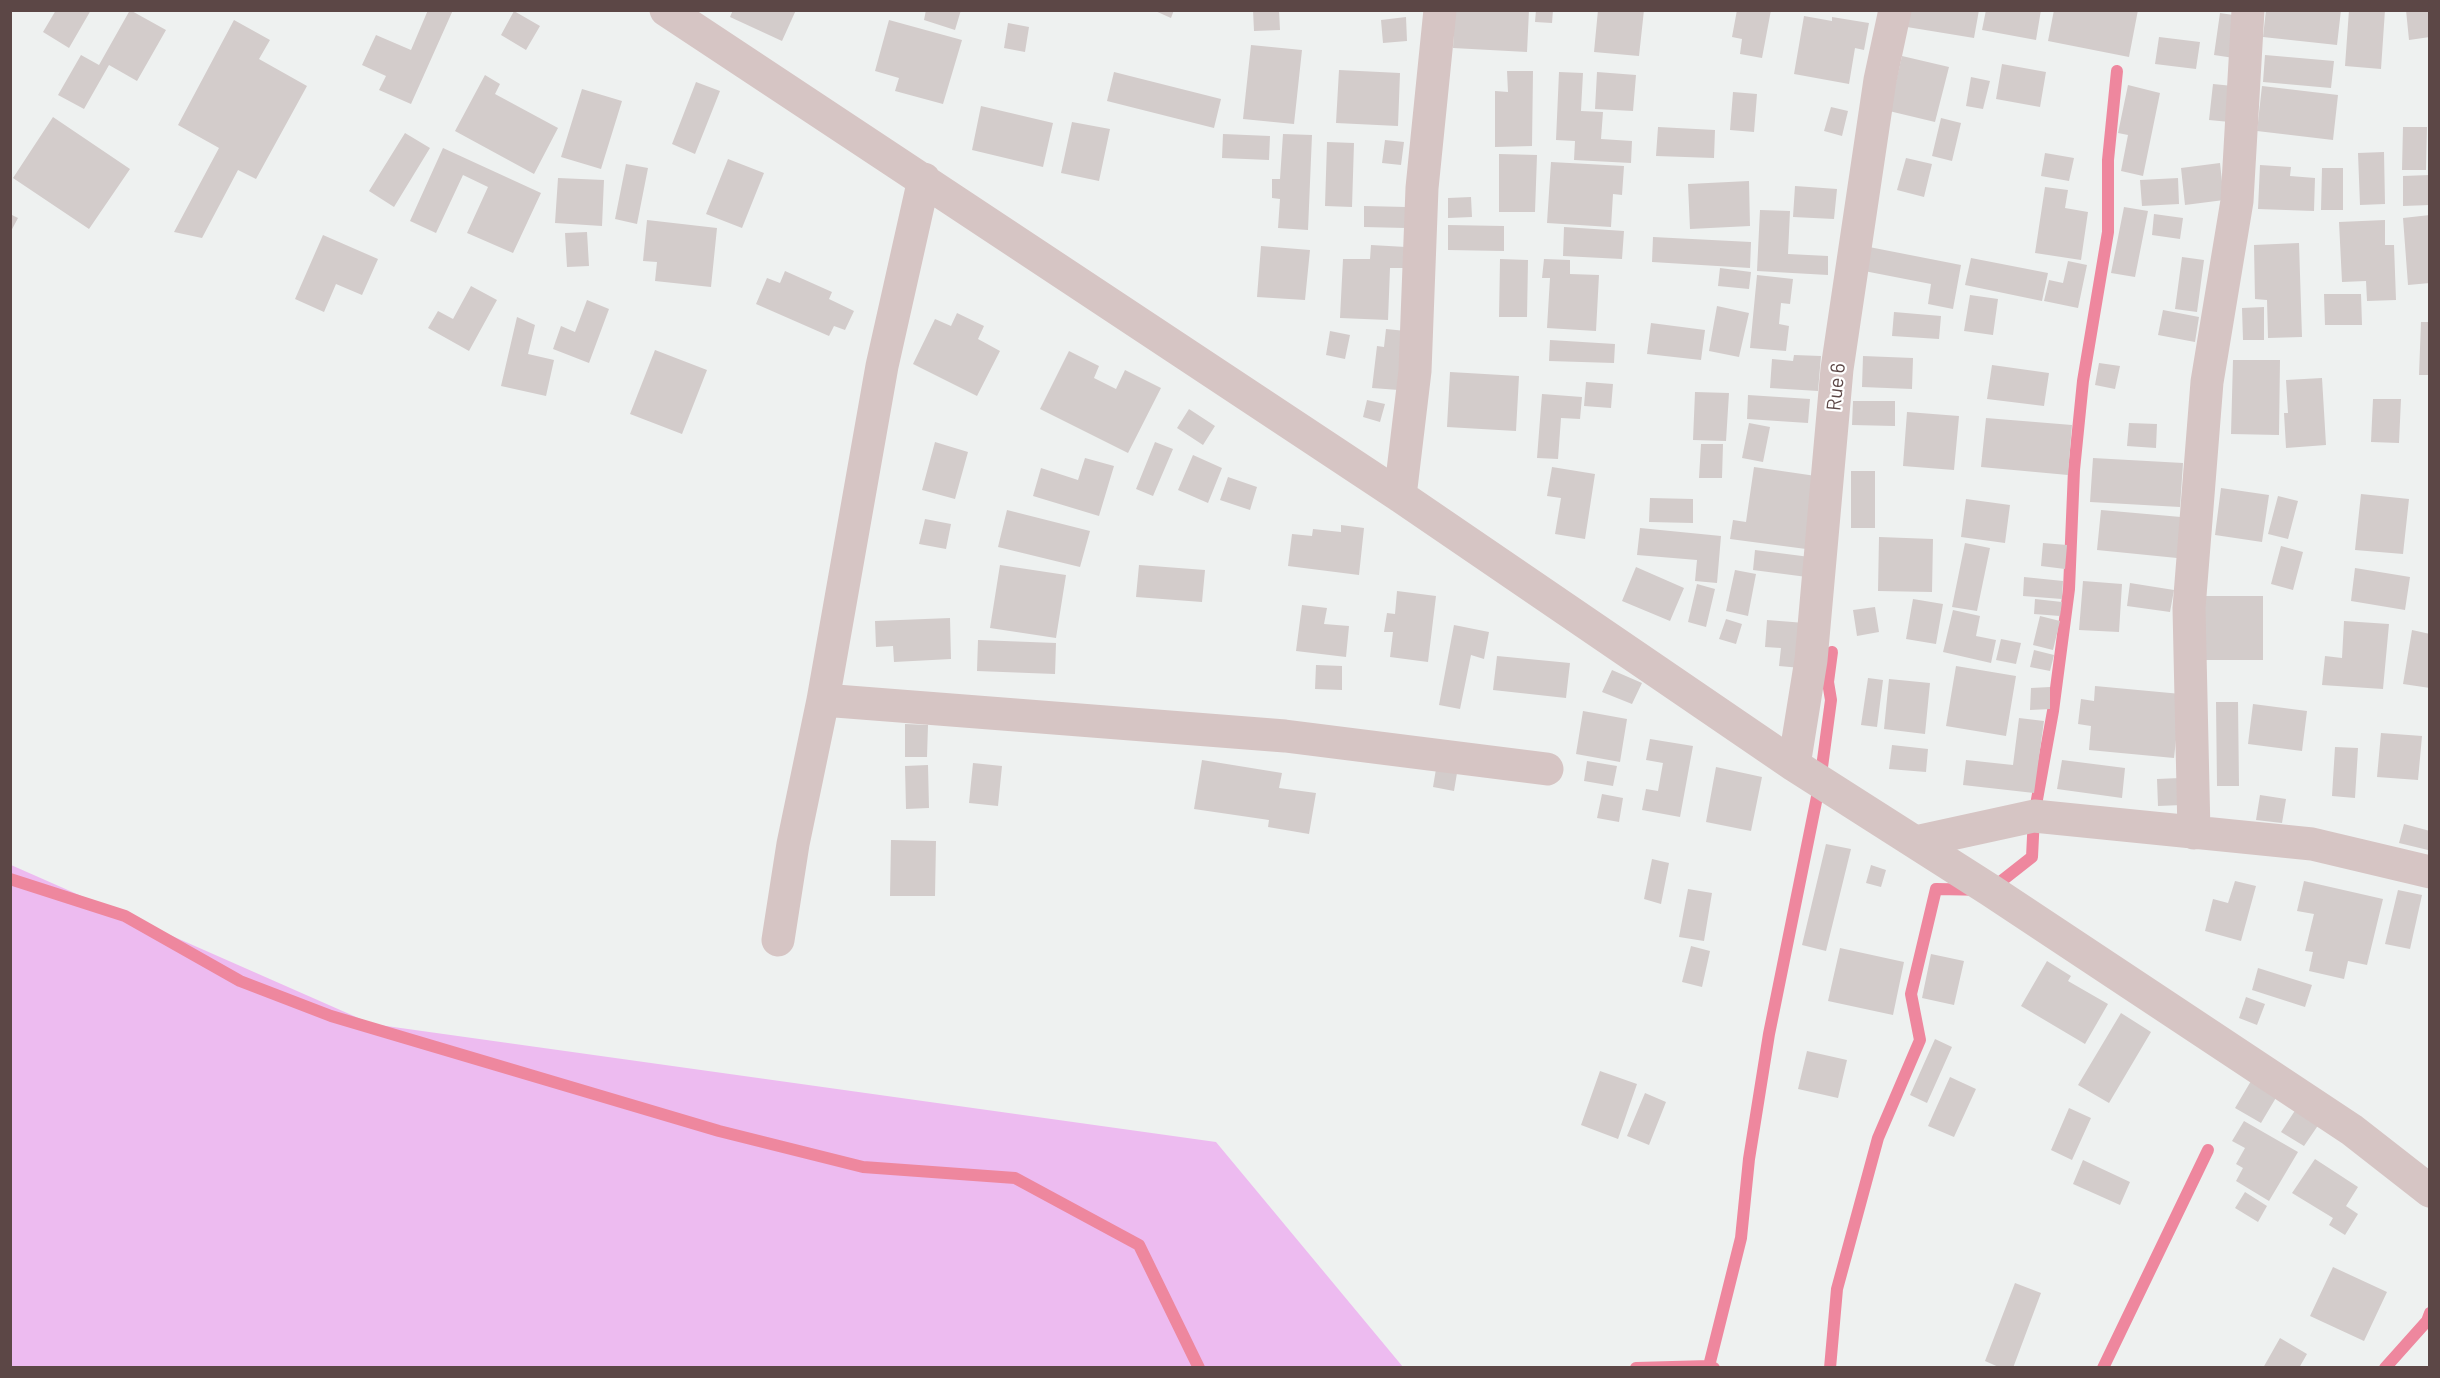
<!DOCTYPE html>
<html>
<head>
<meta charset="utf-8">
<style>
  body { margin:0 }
  #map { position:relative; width:2440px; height:1378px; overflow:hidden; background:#eef1f0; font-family:Barlow,sans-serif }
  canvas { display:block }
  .frame { position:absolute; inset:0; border:12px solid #5c4746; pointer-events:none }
</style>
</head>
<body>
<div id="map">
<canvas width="2440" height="1378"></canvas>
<div class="frame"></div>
</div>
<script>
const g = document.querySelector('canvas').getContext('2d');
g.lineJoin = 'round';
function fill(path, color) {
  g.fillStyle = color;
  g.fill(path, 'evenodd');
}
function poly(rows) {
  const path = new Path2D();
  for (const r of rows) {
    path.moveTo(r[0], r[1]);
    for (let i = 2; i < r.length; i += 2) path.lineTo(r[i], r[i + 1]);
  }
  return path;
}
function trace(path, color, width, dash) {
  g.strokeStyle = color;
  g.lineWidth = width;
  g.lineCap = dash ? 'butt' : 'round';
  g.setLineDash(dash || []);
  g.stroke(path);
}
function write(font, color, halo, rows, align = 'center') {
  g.font = font + ' Barlow,sans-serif';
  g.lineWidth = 4.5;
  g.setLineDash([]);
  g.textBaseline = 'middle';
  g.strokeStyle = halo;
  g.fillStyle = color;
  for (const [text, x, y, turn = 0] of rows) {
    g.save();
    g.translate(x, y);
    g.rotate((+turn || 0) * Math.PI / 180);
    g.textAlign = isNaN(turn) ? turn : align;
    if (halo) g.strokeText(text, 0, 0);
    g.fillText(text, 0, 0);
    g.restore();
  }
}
const green = poly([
  [11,865,372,1024,1216,1142,1403,1367,11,1367]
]);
const stream = poly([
  [10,879,125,916,240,981,331,1016,719,1131,863,1167,1015,1178,1139,1245,1199,1368],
  [1709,1366,1741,1238,1749,1159,1769,1034,1820,782,1831,700,1828,682,1832,652],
  [1636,1368,1709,1366,1714,1368],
  [1830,1368,1837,1289,1878,1138,1920,1040,1911,994,1936,889,1990,890,2032,857,2034,816,2053,711,2069,589,2074,470,2083,381,2108,232,2108,160,2117,71],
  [2103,1368,2208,1150],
  [2385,1368,2427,1321,2430,1313]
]);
const building = poly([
  [56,10,91,10,69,48,43,32],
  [130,10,166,30,137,81,109,65,84,109,58,95,81,55,99,65],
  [428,10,453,10,411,104,379,90,386,76,362,65,376,35,411,50],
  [733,10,796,10,782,41,730,17],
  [926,10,961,10,955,30,924,20],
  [1153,10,1174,10,1171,18],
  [1253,10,1279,10,1280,30,1254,31],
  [1455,10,1529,10,1527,52,1453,48],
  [1536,10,1553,10,1552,23,1535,22],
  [1598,10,1644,10,1639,56,1594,52],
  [1737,10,1771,10,1762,58,1740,54,1742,39,1732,37],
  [1909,10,1979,10,1974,38,1907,27],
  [1986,10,2041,10,2036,40,1982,30],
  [2054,10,2138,10,2129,57,2048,41],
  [2266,10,2341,10,2337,45,2263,37],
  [2349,10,2385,10,2381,69,2345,66],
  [2406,10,2430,10,2430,37,2409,40],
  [514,11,540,26,526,50,501,35],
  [2220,13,2240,16,2234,58,2214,55],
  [1804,16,1832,21,1832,17,1869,23,1864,50,1855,48,1849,84,1794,74],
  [1406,17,1407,41,1383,43,1381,20],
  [234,20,270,40,259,59,307,86,256,179,238,170,202,238,174,232,219,148,178,125],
  [889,20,962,40,943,104,895,91,899,78,875,71],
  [1008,23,1029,27,1025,52,1004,48],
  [2159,37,2200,42,2196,69,2155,64],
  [1251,45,1302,50,1294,124,1243,119],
  [2265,55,2334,61,2331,88,2263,82],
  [1902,56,1949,67,1935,122,1889,111],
  [2002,64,2046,72,2040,107,1996,99],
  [1339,70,1400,73,1398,126,1336,123],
  [1507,71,1533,71,1532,146,1495,147,1495,91,1508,92],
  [1114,72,1221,99,1214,128,1107,101],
  [1559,72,1583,73,1581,111,1603,112,1601,139,1632,141,1631,163,1574,160,1575,141,1556,140],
  [1597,72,1636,75,1633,111,1595,109],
  [485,75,500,84,495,94,558,128,534,174,455,131],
  [1971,77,1990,81,1983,109,1966,106],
  [696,82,720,91,695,154,672,144],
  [2213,84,2233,86,2230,122,2209,120],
  [2128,85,2160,93,2143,176,2121,171,2128,135,2118,133],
  [2262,86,2338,95,2333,140,2257,131],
  [582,89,622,101,601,169,561,157],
  [1733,92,1757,94,1754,132,1730,130],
  [981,106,1053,123,1043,167,972,150],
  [1831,107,1848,111,1842,136,1824,131],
  [53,117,130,169,89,229,13,178],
  [1941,118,1961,123,1952,161,1932,156],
  [1072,122,1110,129,1099,181,1061,173],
  [1658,127,1715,130,1714,158,1656,156],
  [2403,127,2427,127,2426,170,2402,170],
  [405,133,430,148,394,207,369,191],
  [1223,134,1270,136,1269,160,1222,158],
  [1283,134,1312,135,1308,230,1278,228,1280,199,1272,198,1272,179,1280,179],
  [1385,140,1404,142,1401,165,1382,163],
  [1327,142,1354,143,1352,207,1325,206],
  [443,148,541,193,513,253,467,233,488,187,463,175,436,233,410,221],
  [2384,152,2385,204,2360,205,2358,153],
  [2045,153,2074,158,2069,181,2041,176],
  [1499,154,1537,155,1535,212,1499,212],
  [1906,158,1932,164,1924,197,1897,190],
  [728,159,764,173,742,228,706,214],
  [1551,162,1624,166,1622,195,1613,194,1611,227,1547,223],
  [2220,163,2224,200,2185,205,2181,168],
  [626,164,648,168,637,224,615,219],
  [2260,165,2291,167,2290,176,2315,178,2314,211,2258,209],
  [2322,168,2343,168,2343,210,2321,210],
  [2430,175,2430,205,2403,206,2403,176],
  [558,178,604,180,602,226,555,223],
  [2178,178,2179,204,2142,206,2140,180],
  [1749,181,1750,226,1690,229,1688,184],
  [1795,186,1837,189,1834,219,1793,217],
  [2045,187,2068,190,2065,208,2088,212,2081,260,2035,253],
  [1471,197,1472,217,1448,218,1448,198],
  [1364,206,1406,207,1406,228,1364,227],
  [2124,207,2148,211,2135,277,2111,273],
  [1760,210,1790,211,1788,254,1828,256,1828,275,1757,271],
  [10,214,18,218,10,233],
  [2154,214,2183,218,2180,239,2152,235],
  [2430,215,2430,283,2408,285,2403,218],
  [647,220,717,228,711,287,655,281,657,262,643,261],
  [2385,220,2385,245,2394,245,2396,300,2367,301,2366,281,2342,282,2339,222],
  [1448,225,1504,226,1504,251,1448,250],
  [1564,227,1624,231,1622,259,1563,256],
  [587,232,589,266,567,267,565,233],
  [323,235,378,259,362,295,336,284,324,312,295,299],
  [1653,237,1751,242,1750,268,1652,262],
  [2299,243,2302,337,2268,338,2267,300,2255,299,2254,245],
  [1371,245,1406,247,1405,268,1390,268,1388,320,1340,318,1343,259,1370,259],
  [1261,246,1310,250,1305,300,1257,297],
  [1864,246,1961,265,1953,309,1928,304,1931,284,1859,270],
  [2182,257,2204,260,2197,312,2175,309],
  [1971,258,2048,273,2042,301,1965,285],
  [1500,259,1528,260,1527,317,1499,317],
  [1544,259,1570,260,1570,274,1599,275,1596,331,1547,328,1550,278,1542,278],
  [2068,261,2087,265,2078,308,2044,301,2049,280,2063,283],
  [1720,268,1751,272,1749,289,1718,286],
  [785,271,832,292,829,299,854,311,845,330,834,326,829,336,756,304,767,278,780,283],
  [1757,275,1793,279,1790,304,1781,303,1779,324,1789,326,1786,351,1750,348],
  [471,286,497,300,469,351,428,328,438,311,453,319],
  [2324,294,2361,294,2362,325,2325,325],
  [1970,295,1998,299,1993,335,1964,331],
  [587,300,609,309,589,363,553,349,561,326,575,332],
  [1717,306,1749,313,1739,357,1709,351],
  [2264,307,2264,340,2243,340,2242,308],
  [2163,310,2199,317,2195,342,2158,335],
  [1894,312,1941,316,1939,339,1892,336],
  [957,313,984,326,978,339,1000,351,977,396,913,364,935,319,951,326],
  [517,317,535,325,528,354,554,360,546,396,501,386],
  [2421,322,2430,322,2430,375,2419,375],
  [1651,323,1705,330,1701,360,1647,354],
  [1386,329,1406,331,1399,390,1372,388,1377,346,1384,347],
  [1330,331,1350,335,1345,359,1326,355],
  [1550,340,1615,344,1614,363,1549,361],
  [655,350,707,370,682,434,630,414],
  [1069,351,1099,366,1094,378,1116,389,1125,370,1161,388,1128,453,1040,409],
  [1794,355,1821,356,1818,391,1770,388,1772,359,1793,361],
  [1863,356,1913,358,1912,389,1862,387],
  [2233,360,2280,360,2279,435,2231,434],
  [2099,363,2120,366,2115,389,2095,385],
  [1992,365,2049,373,2044,406,1987,399],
  [1450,372,1519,376,1516,431,1447,427],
  [2322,378,2326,445,2286,448,2284,413,2288,413,2286,380],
  [1586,382,1613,384,1611,408,1584,406],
  [1695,392,1729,393,1726,441,1693,440],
  [1542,394,1582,397,1580,419,1561,418,1558,459,1537,458],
  [1748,395,1810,399,1808,423,1747,419],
  [2373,399,2401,399,2399,443,2371,442],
  [1367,400,1385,404,1380,422,1363,417],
  [1853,401,1895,401,1895,426,1852,425],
  [1189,409,1215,426,1203,445,1177,428],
  [1907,412,1959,416,1954,470,1903,466],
  [1986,418,2072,425,2068,475,1981,467],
  [1749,423,1770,427,1763,462,1742,458],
  [2129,423,2157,424,2156,448,2127,446],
  [935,442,968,452,955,499,922,490],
  [1155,442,1173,449,1153,496,1136,489],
  [1701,444,1723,444,1722,478,1699,478],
  [1193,455,1222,468,1208,503,1178,490],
  [1085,458,1114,466,1099,516,1033,496,1041,468,1078,480],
  [2093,458,2183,463,2180,507,2090,502],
  [1552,467,1595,474,1585,539,1555,534,1561,498,1547,496],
  [1754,467,1816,476,1806,549,1730,539,1733,520,1746,522],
  [1851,471,1875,471,1875,528,1851,528],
  [1228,477,1257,487,1250,510,1220,500],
  [2221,488,2269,495,2262,542,2215,535],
  [2361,494,2409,499,2403,554,2355,550],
  [2278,496,2298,501,2288,539,2268,534],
  [1650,498,1693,499,1693,523,1649,522],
  [1966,499,2010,505,2005,543,1961,537],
  [1007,510,1090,531,1080,567,998,547],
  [2101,510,2181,517,2177,558,2097,550],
  [925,519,951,524,946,549,919,544],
  [1341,525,1364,528,1359,575,1288,566,1292,534,1312,536,1313,529,1341,532],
  [1640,528,1721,536,1717,583,1695,581,1697,560,1637,555],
  [1879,537,1933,539,1932,592,1878,591],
  [1965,543,1990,548,1977,611,1952,607],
  [2043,543,2067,545,2065,569,2041,566],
  [2281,546,2303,552,2293,590,2271,584],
  [1755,550,1810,557,1807,577,1753,570],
  [1000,565,1066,575,1056,638,990,628],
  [1139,565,1205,570,1202,602,1136,597],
  [1636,567,1684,588,1670,621,1622,601],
  [2355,568,2410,577,2405,610,2351,601],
  [1735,570,1756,574,1748,616,1726,611],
  [2024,577,2063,581,2062,599,2023,596],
  [2083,581,2122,584,2119,632,2079,630],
  [2130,583,2174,590,2170,612,2127,606],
  [1697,584,1715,589,1706,627,1688,622],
  [1397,591,1436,596,1428,662,1390,657,1393,632,1384,632,1387,613,1395,614],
  [2205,596,2263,596,2263,660,2205,660],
  [1913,599,1943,604,1936,644,1906,639],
  [2035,599,2062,602,2060,616,2034,614],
  [1302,605,1327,608,1324,624,1349,626,1346,657,1296,651],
  [1875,607,1879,632,1857,636,1853,610],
  [1953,610,1980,616,1976,636,1996,640,1991,663,1943,652],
  [2040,616,2060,621,2053,650,2033,645],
  [950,618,951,659,894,662,893,646,876,647,875,621],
  [1726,619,1742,624,1736,644,1719,639],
  [1767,620,1805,623,1801,668,1779,666,1781,648,1765,647],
  [2344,621,2389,624,2383,689,2322,685,2325,656,2342,658],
  [1454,625,1489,632,1484,659,1471,655,1460,709,1439,705],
  [2412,630,2430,634,2430,688,2403,684],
  [2001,639,2021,643,2016,664,1996,660],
  [978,640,1056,643,1055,674,977,671],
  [2034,650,2054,655,2050,671,2030,667],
  [1497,656,1570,663,1566,698,1493,690],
  [1316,665,1342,666,1342,690,1315,689],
  [1956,666,2016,676,2006,736,1946,726],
  [1612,670,1642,683,1632,704,1602,692],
  [1868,678,1883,680,1877,727,1861,725],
  [1889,679,1930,683,1925,734,1884,729],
  [2095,686,2181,694,2174,758,2089,750,2091,726,2078,724,2081,699,2094,701],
  [2050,687,2050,709,2030,710,2031,688],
  [2216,702,2238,702,2239,786,2217,786],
  [2253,704,2307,711,2302,751,2248,744],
  [1583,711,1627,719,1620,762,1576,754],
  [2019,718,2044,721,2034,793,1963,785,1966,760,2013,765],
  [905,724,928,725,927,757,905,757],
  [2381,733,2422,736,2418,780,2377,777],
  [1650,739,1693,746,1680,817,1642,810,1646,789,1658,791,1663,763,1646,760],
  [1892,745,1928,749,1926,772,1889,769],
  [2335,747,2358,748,2355,798,2332,796],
  [1202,760,1282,773,1279,788,1316,793,1309,834,1268,827,1269,820,1194,809],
  [2062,760,2125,768,2122,798,2057,789],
  [1587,761,1617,766,1613,786,1584,781],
  [973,763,1002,766,998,806,969,803],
  [1437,763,1458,767,1454,791,1433,787],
  [928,765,929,808,906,809,905,766],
  [1716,767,1762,777,1751,831,1706,822],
  [2180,778,2182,805,2158,806,2157,779],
  [1602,794,1623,798,1619,822,1597,818],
  [2260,795,2286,799,2282,823,2256,820],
  [2404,824,2430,831,2428,850,2399,843],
  [891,840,936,841,935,896,890,896],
  [1826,844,1851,849,1826,951,1802,945],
  [1652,859,1669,863,1661,904,1644,899],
  [1871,865,1886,870,1881,887,1866,883],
  [2235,881,2256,886,2241,941,2205,931,2213,899,2228,903],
  [2304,881,2383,899,2367,965,2348,961,2344,979,2309,971,2313,952,2305,951,2314,914,2297,911],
  [1688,889,1712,893,1704,941,1679,937],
  [2398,890,2422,895,2410,949,2385,944],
  [1691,946,1710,951,1702,987,1682,982],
  [1840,948,1904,962,1893,1015,1828,1001],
  [1931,954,1964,961,1954,1005,1922,998],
  [2047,961,2071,976,2068,981,2108,1004,2085,1044,2021,1006],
  [2258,968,2312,985,2305,1007,2252,990],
  [2246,997,2265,1004,2257,1025,2239,1018],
  [2121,1013,2151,1032,2109,1103,2078,1085],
  [1935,1039,1952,1047,1927,1103,1910,1095],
  [1807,1051,1847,1060,1838,1098,1798,1089],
  [1600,1071,1637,1084,1618,1139,1581,1125],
  [1950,1077,1976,1089,1954,1137,1928,1126],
  [2251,1081,2277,1096,2261,1123,2235,1108],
  [1645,1093,1666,1102,1649,1145,1627,1136],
  [2069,1108,2091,1118,2072,1160,2051,1150],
  [2296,1109,2319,1124,2304,1146,2281,1132],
  [2244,1121,2298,1152,2269,1201,2236,1181,2243,1168,2236,1164,2245,1148,2232,1141],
  [2315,1159,2358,1187,2346,1206,2358,1214,2345,1235,2329,1225,2333,1218,2292,1193],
  [2083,1160,2130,1182,2120,1205,2073,1184],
  [2245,1192,2267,1206,2258,1222,2235,1208],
  [2333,1267,2387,1292,2364,1341,2310,1316],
  [2015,1283,2041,1293,2013,1368,2001,1368,1985,1361],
  [2280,1338,2307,1354,2299,1368,2263,1368]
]);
const minor = poly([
  [666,10,1400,496,1794,765,1990,890,2352,1130,2430,1191],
  [1400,496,1415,371,1422,188,1440,10],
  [823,700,1285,736,1547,769],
  [1794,765,1811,660,1837,369,1880,80,1895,10],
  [2194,833,2189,608,2207,382,2237,201,2248,10],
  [1915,842,2034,816,2312,844,2430,872],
  [778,940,793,844,823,700,882,366,924,179]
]);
const streetNames = [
  ["Rue 6",1836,387,-84]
];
fill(green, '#edbbf0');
trace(stream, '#ee879e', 12);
fill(building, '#d3cccb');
trace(minor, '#d6c5c4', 33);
write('20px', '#5c4746', '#fff', streetNames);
</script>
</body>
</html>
